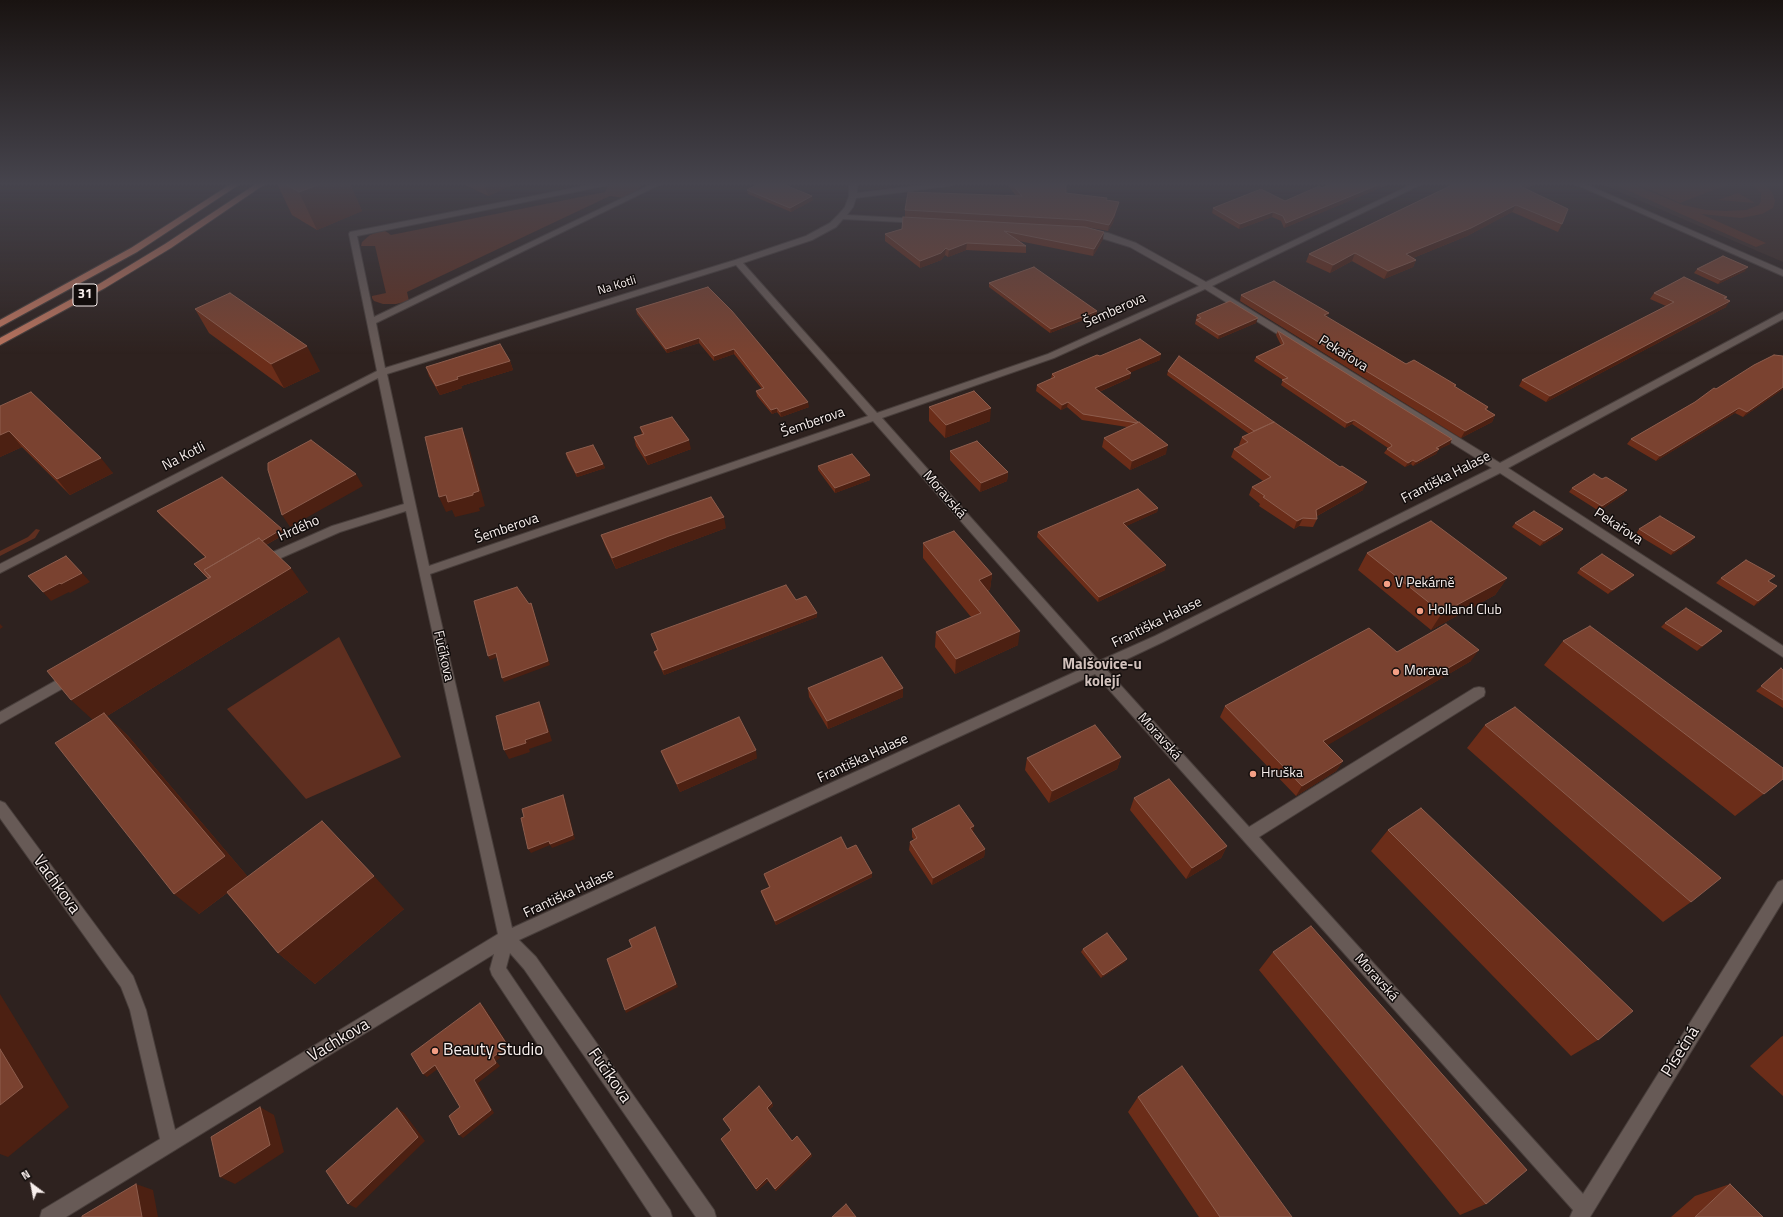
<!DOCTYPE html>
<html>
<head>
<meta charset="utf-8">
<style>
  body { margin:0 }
  #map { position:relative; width:1783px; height:1217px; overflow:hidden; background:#2e221f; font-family:"Titillium Web",sans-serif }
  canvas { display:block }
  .north { position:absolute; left:12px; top:1165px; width:40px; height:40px; -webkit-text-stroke:3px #120d0c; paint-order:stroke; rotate:328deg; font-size:11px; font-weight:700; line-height:16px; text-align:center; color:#f7eeec }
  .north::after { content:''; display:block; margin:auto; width:14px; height:18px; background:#f7eeec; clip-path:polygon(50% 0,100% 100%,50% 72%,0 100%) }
</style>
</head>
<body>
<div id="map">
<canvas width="1783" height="1217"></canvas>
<div class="north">N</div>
</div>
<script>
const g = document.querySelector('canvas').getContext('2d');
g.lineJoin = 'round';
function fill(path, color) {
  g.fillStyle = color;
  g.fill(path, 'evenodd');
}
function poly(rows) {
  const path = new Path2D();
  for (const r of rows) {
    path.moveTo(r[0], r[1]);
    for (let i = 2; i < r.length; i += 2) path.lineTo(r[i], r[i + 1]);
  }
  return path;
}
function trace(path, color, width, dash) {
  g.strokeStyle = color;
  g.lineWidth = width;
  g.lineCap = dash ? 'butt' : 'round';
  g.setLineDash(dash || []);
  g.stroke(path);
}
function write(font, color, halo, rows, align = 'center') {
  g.font = font + ' "Titillium Web",sans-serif';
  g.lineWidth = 3;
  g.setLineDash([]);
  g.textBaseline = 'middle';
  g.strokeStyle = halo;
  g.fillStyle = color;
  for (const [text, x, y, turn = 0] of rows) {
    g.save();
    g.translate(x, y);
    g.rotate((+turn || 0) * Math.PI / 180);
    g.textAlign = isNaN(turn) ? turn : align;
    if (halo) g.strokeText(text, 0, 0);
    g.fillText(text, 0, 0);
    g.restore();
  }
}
const built = poly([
  [1601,184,1783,184,1783,262]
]);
const green = poly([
  [615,184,639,184,641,186,638,191,623,198,610,196,407,292,409,301,396,304,383,304,374,301,372,298,372,296,386,293,375,246,361,246,362,242,370,235,384,230,391,235,605,192,608,185],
  [1613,184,1632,184,1683,205,1706,210,1726,211,1746,210,1759,205,1761,201,1761,193,1752,184,1783,184,1783,186,1764,184,1772,192,1775,201,1773,208,1762,214,1741,218,1701,214,1766,243,1756,247],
  [1637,184,1729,184,1680,203],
  [1738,193,1755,203,1718,200],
  [36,529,40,530,35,538,0,556,0,551,28,537],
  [339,637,401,757,306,799,227,709]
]);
const minor = poly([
  [594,184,608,184,604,186,357,236,374,317,652,184,661,184,376,323,385,368,735,260,806,236,830,223,838,215,845,207,849,196,849,184,857,184,857,193,933,184,953,184,949,186,856,198,853,207,847,215,918,219,922,221,921,223,843,219,836,227,812,240,743,263,877,413,1048,354,1199,286,1130,247,1085,233,1085,229,1108,233,1136,243,1206,282,1413,184,1422,184,1212,286,1500,463,1783,312,1783,319,1508,468,1783,646,1783,657,1500,473,1163,642,1106,669,1249,827,1474,688,1479,687,1484,688,1485,692,1484,696,1259,837,1583,1194,1778,882,1783,880,1783,901,1590,1217,1570,1217,1573,1210,1095,674,519,940,536,957,714,1210,716,1217,696,1217,524,969,510,953,506,968,670,1210,672,1217,652,1217,492,975,490,969,494,954,66,1217,40,1217,42,1210,160,1139,130,1010,121,987,0,818,0,801,5,803,133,976,146,1010,175,1130,498,934,406,511,340,532,281,558,268,566,264,567,260,566,258,563,260,560,273,552,332,526,404,504,378,378,0,573,0,564,377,371,349,234,350,232,594,184],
  [736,265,868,416,429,566,387,374,736,265],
  [1205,289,1492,468,1155,636,1099,661,882,418,1054,358,1205,289],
  [873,421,1088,666,512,928,430,574,873,421],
  [1575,184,1585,184,1783,270,1783,276,1575,184],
  [71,672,76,673,77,677,76,681,0,724,0,712,71,672]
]);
const major = poly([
  [231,184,240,184,137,252,0,327,0,320,131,248,231,184],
  [256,184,265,184,171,248,105,288,0,345,0,338,99,284,165,244,256,184]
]);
const wall = poly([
  [277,184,350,184,362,211,317,230,292,215],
  [463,184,515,184,488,196],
  [1007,184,1066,184,1066,193,1119,202,1117,208,1113,223,1108,231,1086,227,1103,239,1093,256,1019,241,1026,246,1026,253,966,250,948,257,945,255,941,260,920,268,885,241,885,234,902,229,905,217,905,210,1016,196],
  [1330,184,1390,184,1284,228,1281,221,1272,217,1239,229,1212,213,1213,208,1285,201,1322,188],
  [1448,184,1535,184,1526,189,1562,224,1558,232,1512,212,1467,236,1413,258,1416,260,1413,267,1384,279,1352,261,1330,273,1306,262,1309,254,1449,186],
  [747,190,813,200,791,212,748,194],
  [1697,269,1745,271,1718,284,1694,273],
  [989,283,1097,311,1096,315,1050,333,989,287],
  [708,287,809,407,781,417,777,412,772,414,757,396,756,391,762,389,734,354,714,361,699,343,667,353,637,314,636,309],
  [1654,293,1727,297,1725,299,1726,307,1546,402,1519,386,1522,380,1666,306,1650,299],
  [1241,295,1327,317,1406,364,1456,385,1455,387,1488,407,1487,410,1495,415,1492,422,1461,438,1240,301],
  [195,309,320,371,284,388,209,333],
  [1197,315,1256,323,1218,339,1195,324],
  [1278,331,1450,444,1439,449,1436,454,1413,466,1411,464,1405,467,1384,453,1387,449,1388,448,1352,424,1345,428,1281,385,1283,380,1254,361,1256,357,1281,345,1276,335],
  [1100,356,1160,360,1130,372,1130,378,1099,392,1138,422,1166,454,1130,470,1102,447,1104,438,1127,427,1082,420,1067,407,1061,410,1036,391,1037,385,1051,379,1052,374],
  [510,361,513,370,461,386,462,388,440,395,429,376,426,367],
  [1168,371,1363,490,1317,516,1317,519,1313,527,1299,526,1294,529,1259,506,1260,504,1249,495,1252,487,1263,481,1231,457,1234,449,1240,445,1239,445,1242,437,1249,434,1167,375],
  [1716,389,1783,389,1743,417,1735,413,1656,461,1627,444,1631,439,1695,402],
  [0,406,113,473,70,495,22,447,0,457],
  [929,407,990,421,945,438,929,421],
  [640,427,691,449,648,465,636,446,634,437,642,434],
  [950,451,1008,472,1007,481,980,492,950,460],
  [566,453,603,464,605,468,577,477,567,458],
  [818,466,870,475,870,480,835,493,818,470],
  [1572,488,1624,494,1599,511,1569,492],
  [1158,508,1157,512,1126,526,1165,570,1098,602,1037,537,1038,532],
  [157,511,285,534,266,545,308,592,107,716,128,736,248,877,404,909,315,984,278,953,227,893,199,914,92,720,208,579,194,564,205,557,161,516],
  [1515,523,1563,529,1560,534,1540,546,1512,527],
  [726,528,672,548,616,569,605,546,601,535],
  [1639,529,1691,542,1671,555,1636,534],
  [923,543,992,574,990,589,988,591,1018,645,955,674,935,647,936,632,971,617,923,558],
  [1367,553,1507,578,1495,595,1431,630,1358,570],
  [1580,569,1630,579,1608,594,1577,573],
  [1721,578,1769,581,1773,591,1754,606,1716,583],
  [796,600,817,617,664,675,655,656,654,652,657,650,651,634],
  [1665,623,1717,635,1697,651,1661,627],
  [1563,641,1783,779,1735,816,1544,665],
  [1397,652,1471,661,1327,745,1343,761,1336,771,1296,796,1220,717,1225,706],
  [1781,668,1783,670,1783,708,1756,691],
  [808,688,903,688,903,697,828,729,809,697],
  [1485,725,1691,902,1663,922,1467,748],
  [661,751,757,758,680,792,664,759],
  [1121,757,1117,769,1049,803,1025,770,1027,758],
  [1134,798,1227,846,1221,858,1186,879,1130,810],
  [912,829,973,832,985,849,984,857,932,885,909,850,910,842,914,840,912,837],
  [1388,830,1598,1040,1571,1056,1371,851],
  [847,849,872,877,776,925,762,895,761,891,769,887,765,878,764,874],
  [1083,949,1125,962,1101,978,1081,952],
  [1273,952,1486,1204,1460,1215,1259,970],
  [1783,1036,1783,1096,1750,1066,1781,1037],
  [1138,1097,1292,1217,1199,1217,1128,1112],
  [772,1103,773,1106,768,1110,792,1141,811,1154,812,1156,776,1191,768,1181,757,1191,721,1139,731,1130,723,1119],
  [1730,1184,1763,1217,1671,1217,1695,1196]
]);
const shadedWall = poly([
  [320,184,350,184,362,211,317,230,299,192],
  [484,184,515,184,488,196],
  [1380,184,1390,184,1284,228,1286,223],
  [1524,184,1535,184,1516,193,1520,186],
  [812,196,813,200,791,212,790,208],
  [1119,202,1117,208,1113,223,1108,231,1109,225],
  [1516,205,1512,212,1467,236,1403,262,1406,254],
  [1273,212,1272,217,1239,229,1240,224],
  [1104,232,1103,239,1093,256,1094,249],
  [967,243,966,250,948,257,949,250],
  [946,248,945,255,941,260,920,268,920,261],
  [1355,253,1352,261,1330,273,1333,265],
  [1416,260,1413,267,1384,279,1388,271],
  [1748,267,1745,271,1718,284,1721,280],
  [1730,301,1726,307,1546,402,1550,396],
  [1097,311,1096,315,1050,333,1051,329],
  [1329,313,1326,319,1324,315],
  [1258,318,1256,323,1218,339,1219,335],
  [699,338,699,343,667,353,666,349],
  [307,346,320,371,284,388,271,364],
  [734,349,734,354,714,361,714,356],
  [1161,354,1160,360,1125,375,1126,369],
  [510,361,513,370,461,386,462,388,440,395,436,386,457,377],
  [1131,373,1130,378,1094,394,1095,388],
  [1783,387,1783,389,1743,417,1747,412],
  [808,402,809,407,781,417,780,412],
  [1068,402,1067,407,1061,410,1062,405],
  [777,408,777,412,772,414,771,410],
  [991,408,990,421,945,438,946,425],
  [1739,408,1735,413,1656,461,1660,456],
  [1495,415,1492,422,1461,438,1465,431],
  [1354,420,1352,424,1345,428,1347,423],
  [462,428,468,443,485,506,479,508,480,511,455,517,452,510,446,512,439,497],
  [9,431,22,447,0,457,0,435],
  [1452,439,1450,444,1434,452,1436,448],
  [689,440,691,449,648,465,645,456],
  [1168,445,1166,454,1130,470,1132,461],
  [1439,449,1436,454,1413,466,1416,462],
  [101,458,113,473,70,495,57,479],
  [1413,460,1411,464,1405,467,1408,463],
  [603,464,605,468,577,477,576,473],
  [1008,472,1007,481,980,492,981,483],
  [356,474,363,486,290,527,282,515],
  [870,475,870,480,835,493,835,488],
  [1367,482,1363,490,1313,518,1316,510],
  [1627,490,1624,494,1599,511,1602,506],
  [1158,508,1157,512,1122,528,1123,523],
  [724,517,726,528,672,548,616,569,612,558,669,536],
  [1303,518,1299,526,1294,529,1297,521],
  [282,529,285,534,260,548,257,544],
  [1563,529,1560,534,1540,546,1544,541],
  [1695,537,1691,542,1671,555,1674,551],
  [1166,565,1165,570,1098,602,1099,597],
  [291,568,308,592,107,716,128,736,248,877,199,914,174,894,96,723,71,700],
  [82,573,90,582,70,593,69,592,51,601,43,592,60,583],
  [992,574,990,589,978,595,979,580],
  [1634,575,1630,579,1608,594,1612,590],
  [1507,578,1495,595,1431,630,1442,613],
  [1777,586,1773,591,1754,606,1758,601],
  [531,603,533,608,550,665,504,682,502,678],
  [817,613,817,617,664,675,663,670],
  [0,624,3,627,0,629],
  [1020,631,1018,645,955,674,956,659],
  [1722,631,1697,651,1702,646],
  [1479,650,1471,661,1316,752,1323,741],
  [496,653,498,657,490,660,488,656],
  [903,688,903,697,828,729,827,721],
  [539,702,543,710,552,741,529,749,530,752,509,759,504,750,525,740],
  [756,750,757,758,680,792,677,784],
  [1121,757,1117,769,1049,803,1052,791],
  [1343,761,1336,771,1296,796,1302,786],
  [563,795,565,799,575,839,552,848,550,845,531,853,528,849],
  [974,826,973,834,970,828],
  [1227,846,1221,858,1186,879,1192,868],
  [985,849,984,857,932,885,933,878],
  [872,873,872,877,776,925,775,921],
  [374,876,404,909,315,984,278,953],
  [656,931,678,987,626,1013,625,1010],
  [1127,959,1125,962,1101,978,1103,975],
  [0,994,69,1107,8,1157,0,1154],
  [480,1003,484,1007,511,1049,496,1061,500,1066,478,1083,494,1113,463,1138,459,1135,474,1080,493,1057],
  [435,1065,439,1068,427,1077,423,1074],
  [772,1103,773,1106,768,1111,767,1108],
  [260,1107,274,1115,284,1152,235,1184,220,1177],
  [397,1108,404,1113,425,1141,356,1208,348,1204],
  [811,1154,812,1156,776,1191,775,1189],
  [767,1178,768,1181,757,1191,756,1189],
  [136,1184,153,1190,158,1217,142,1217]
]);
const building = poly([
  [285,184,320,184,299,192,285,184],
  [758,184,783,184,812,196,790,208,747,190,758,184],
  [1012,184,1066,184,1066,193,1107,198,1106,200,1119,202,1114,216,1109,225,1085,220,905,210,908,192,1022,196,1012,184],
  [1330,184,1380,184,1286,223,1283,216,1273,212,1240,224,1213,208,1261,189,1285,201,1319,186,1322,188,1330,184],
  [1454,184,1524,184,1520,186,1568,209,1562,224,1516,205,1471,228,1406,254,1416,260,1388,271,1355,253,1333,265,1309,254,1454,184],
  [903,217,1085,227,1104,232,1094,249,1004,231,1026,246,967,243,949,250,946,248,941,253,920,261,885,234,902,229,903,217],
  [1723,256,1748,267,1721,280,1697,269,1723,256],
  [1034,267,1097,311,1051,329,989,283,1034,267],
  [1684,277,1727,297,1724,298,1730,301,1550,396,1522,380,1674,302,1654,293,1684,277],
  [1274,281,1329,313,1324,315,1406,364,1414,360,1456,385,1454,386,1488,407,1485,409,1495,415,1465,431,1241,295,1274,281],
  [708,287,732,311,808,402,780,412,777,408,771,410,756,391,764,388,734,349,714,356,699,338,666,349,636,309,708,287],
  [230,293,307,346,271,364,195,309,230,293],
  [1230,301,1258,318,1219,335,1196,320,1201,318,1197,315,1230,301],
  [1278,331,1452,439,1436,448,1439,449,1416,462,1413,460,1408,463,1387,449,1392,446,1391,444,1354,420,1347,423,1282,380,1288,378,1256,357,1284,344,1278,331],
  [1140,339,1161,354,1126,369,1131,373,1095,388,1138,422,1137,423,1083,414,1068,402,1062,405,1037,385,1055,377,1052,374,1097,355,1100,356,1140,339],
  [500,344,510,361,457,377,458,379,436,386,426,367,500,344],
  [1774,355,1783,356,1783,387,1747,412,1739,408,1660,456,1631,439,1695,402,1714,388,1716,389,1754,365,1774,355],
  [1179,356,1274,422,1254,431,1168,371,1179,356],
  [974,391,991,408,946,425,929,407,974,391],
  [31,392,101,458,57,479,9,431,0,435,0,406,31,392],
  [672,417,689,440,645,456,634,437,644,434,640,427,672,417],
  [1139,422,1168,445,1132,461,1104,438,1139,422],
  [1274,422,1340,467,1342,466,1367,482,1316,510,1317,519,1303,518,1297,521,1263,497,1265,496,1252,487,1271,477,1234,449,1248,442,1242,437,1274,422],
  [462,428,479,491,473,493,473,495,448,502,446,495,439,497,425,437,462,428],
  [311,440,356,474,282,515,268,470,268,463,311,440],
  [977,441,1008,472,981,483,950,451,977,441],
  [593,445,603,464,576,473,566,453,593,445],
  [852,454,870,475,835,488,818,466,852,454],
  [1594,474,1602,479,1606,477,1627,490,1602,506,1572,488,1594,474],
  [222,477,282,529,262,541,259,538,204,570,210,577,208,578,194,564,206,557,157,511,222,477],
  [1138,489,1158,508,1123,523,1166,565,1099,597,1038,532,1138,489],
  [711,497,724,517,669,536,612,558,601,535,711,497],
  [1534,511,1563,529,1544,541,1515,523,1534,511],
  [1660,516,1695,537,1674,551,1639,529,1660,516],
  [1431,521,1507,578,1442,613,1367,553,1431,521],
  [954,531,992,574,979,580,1020,631,956,659,936,632,981,613,923,543,954,531],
  [259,538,291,568,71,700,47,671,211,577,204,570,259,538],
  [1602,554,1634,575,1612,590,1580,569,1602,554],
  [66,556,82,573,61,584,60,583,43,592,28,576,66,556],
  [1746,560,1775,576,1768,581,1777,586,1758,601,1721,578,1746,560],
  [786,585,796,600,806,596,817,613,663,670,654,652,658,650,651,634,786,585],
  [517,587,529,604,531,603,548,661,502,678,496,653,488,656,474,601,517,587],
  [1686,608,1722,631,1702,646,1665,623,1686,608],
  [1446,624,1479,650,1323,741,1343,761,1302,786,1225,706,1369,628,1397,652,1446,624],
  [1590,626,1783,768,1783,779,1764,794,1563,641,1590,626],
  [882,657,903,688,827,721,808,688,882,657],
  [1781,668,1783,670,1783,700,1761,686,1781,668],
  [539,702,548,732,525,740,526,743,504,750,496,716,539,702],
  [1515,707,1721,878,1691,902,1485,725,1515,707],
  [104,713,225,856,174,894,55,743,104,713],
  [739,717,756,750,677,784,661,751,739,717],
  [1095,725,1121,757,1052,791,1027,758,1095,725],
  [1169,779,1227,846,1192,868,1134,798,1169,779],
  [563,795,573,835,550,844,549,841,528,849,521,818,524,817,522,809,563,795],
  [959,805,974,826,970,828,985,849,933,878,910,842,917,838,912,829,959,805],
  [1421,808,1633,1011,1598,1040,1388,830,1421,808],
  [322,821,374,876,278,953,227,892,322,821],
  [841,837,847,849,856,845,872,873,775,921,761,891,770,887,764,874,841,837],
  [1311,926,1527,1170,1486,1204,1273,952,1311,926],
  [655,927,676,984,625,1010,607,959,632,947,629,940,655,927],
  [1107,933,1127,959,1103,975,1083,949,1107,933],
  [480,1003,508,1046,493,1057,496,1063,474,1080,491,1110,459,1135,449,1116,460,1107,435,1065,423,1074,411,1054,480,1003],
  [0,1049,23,1087,0,1105,0,1049],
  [1182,1066,1292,1217,1220,1217,1138,1097,1182,1066],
  [759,1086,772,1103,767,1108,792,1141,797,1136,811,1154,775,1189,767,1178,756,1189,721,1139,731,1130,723,1119,759,1086],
  [260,1107,270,1145,220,1177,211,1137,260,1107],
  [397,1108,418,1137,348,1204,326,1171,397,1108],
  [136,1184,142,1217,82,1217,82,1216,136,1184],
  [1730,1184,1763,1217,1695,1217,1730,1184],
  [846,1204,856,1217,832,1217,846,1204]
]);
const markers = [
  [1387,584,4,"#f39f85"],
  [1420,611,4,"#f39f85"],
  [1396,672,4,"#f39f85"],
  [1253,774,4,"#f39f85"],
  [435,1051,4,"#f39f85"]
];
const farStreetnames = [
  ["Na Kotli",617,286,-17]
];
const shields = [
  [85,295,24]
];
const shieldNames = [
  ["31",85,295]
];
const streetNames = [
  ["Šemberova",1115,311,-24],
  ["Pekařova",1343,354,32],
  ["Šemberova",813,423,-19],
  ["Na Kotli",184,457,-27],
  ["Františka Halase",1446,478,-27],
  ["Moravská",944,495,49],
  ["Pekařova",1618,527,33],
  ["Hrdého",299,529,-24],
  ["Šemberova",507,529,-19],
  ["Františka Halase",1157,623,-26],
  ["Fučíkova",443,656,77],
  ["Moravská",1159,737,48],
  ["Františka Halase",863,759,-25],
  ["Františka Halase",569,894,-25],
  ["Moravská",1376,978,48]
];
const poiNames = [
  ["V Pekárně",1395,584],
  ["Holland Club",1428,611],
  ["Morava",1404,672],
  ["Hruška",1261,774]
];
const neighbourhoodNames = [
  ["Malšovice-u",1102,665],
  ["kolejí",1102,682]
];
const nearStreetnames = [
  ["Vachkova",56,885,54],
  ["Vachkova",339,1041,-31],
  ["Písečná",1681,1052,-58],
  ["Fučíkova",609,1076,55]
];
const nearPoinames = [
  ["Beauty Studio",443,1051]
];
fill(built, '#3c2a24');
fill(green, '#5f2f20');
trace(minor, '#483e3b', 2);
trace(major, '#483e3b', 2);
fill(minor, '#675a56');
fill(major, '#ba735d');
fill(wall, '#6b2d19');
fill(shadedWall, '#4c2012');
fill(building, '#7a4230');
trace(building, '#8d5d4d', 1);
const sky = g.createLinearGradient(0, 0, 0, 354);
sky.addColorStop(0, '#191311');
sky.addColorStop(0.52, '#46444d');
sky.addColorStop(1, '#46444d00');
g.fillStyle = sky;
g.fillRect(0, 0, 1783, 354);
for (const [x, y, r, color] of markers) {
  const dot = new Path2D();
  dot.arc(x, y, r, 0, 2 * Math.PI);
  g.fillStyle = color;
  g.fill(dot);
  trace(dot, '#120d0c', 1.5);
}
write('12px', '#f7eeec', '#120d0c', farStreetnames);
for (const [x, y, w] of shields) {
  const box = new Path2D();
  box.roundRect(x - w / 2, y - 11, w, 22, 3);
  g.fillStyle = '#120d0c';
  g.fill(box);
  trace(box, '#f7eeec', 1);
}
write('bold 13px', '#f7eeec', null, shieldNames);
write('14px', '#f7eeec', '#120d0c', streetNames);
write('14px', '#f7eeec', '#120d0c', poiNames, 'left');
write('bold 15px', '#d2c2bd', '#120d0c', neighbourhoodNames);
write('17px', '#f7eeec', '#120d0c', nearStreetnames);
write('17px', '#f7eeec', '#120d0c', nearPoinames, 'left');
</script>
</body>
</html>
